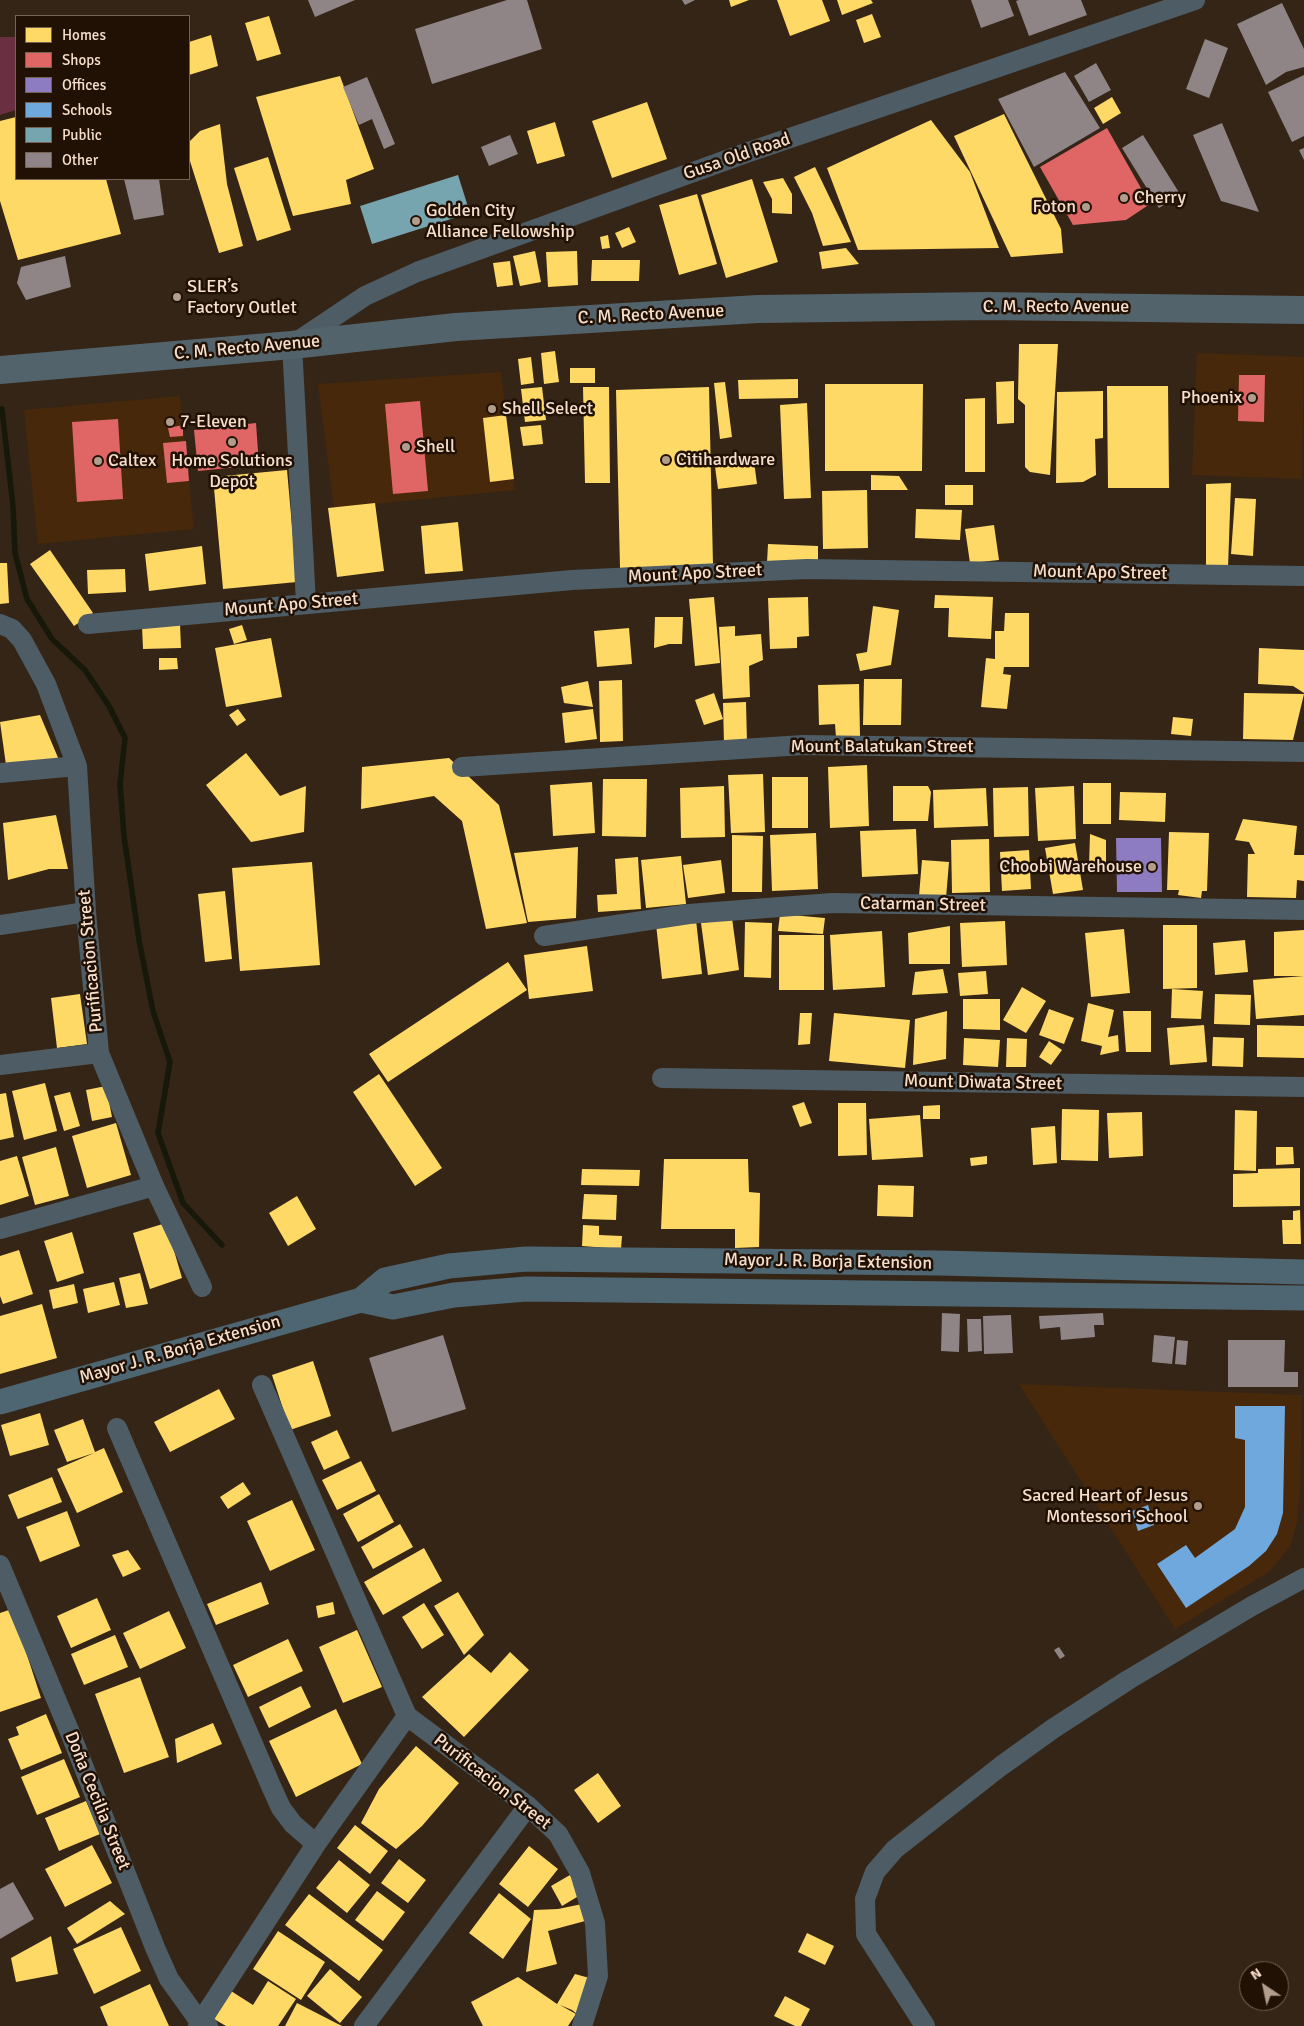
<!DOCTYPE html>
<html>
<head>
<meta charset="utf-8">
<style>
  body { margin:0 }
  #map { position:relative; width:1304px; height:2026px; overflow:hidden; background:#342516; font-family:Signika,sans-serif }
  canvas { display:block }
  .legend { position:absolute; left:15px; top:15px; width:175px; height:165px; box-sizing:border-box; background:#211104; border:1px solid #766354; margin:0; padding:6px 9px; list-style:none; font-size:15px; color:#f6decb }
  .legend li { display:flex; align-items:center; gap:10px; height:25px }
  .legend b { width:25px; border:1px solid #766354 }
  .north { position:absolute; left:1239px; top:1961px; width:50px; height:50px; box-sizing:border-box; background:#211104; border:1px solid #766354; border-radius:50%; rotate:326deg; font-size:14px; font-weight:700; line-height:20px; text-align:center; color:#f6decb }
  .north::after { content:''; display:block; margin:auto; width:18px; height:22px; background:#b29d8c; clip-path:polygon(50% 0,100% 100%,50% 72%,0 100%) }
</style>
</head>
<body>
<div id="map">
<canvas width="1304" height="2026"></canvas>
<ul class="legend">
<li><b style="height:14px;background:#ffd966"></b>Homes</li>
<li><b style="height:14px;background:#e06666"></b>Shops</li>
<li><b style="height:14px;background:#8e7cc3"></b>Offices</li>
<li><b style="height:14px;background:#6fa8dc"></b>Schools</li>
<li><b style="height:14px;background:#76a5af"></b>Public</li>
<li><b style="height:14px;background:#8f8586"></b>Other</li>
</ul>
<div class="north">N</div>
</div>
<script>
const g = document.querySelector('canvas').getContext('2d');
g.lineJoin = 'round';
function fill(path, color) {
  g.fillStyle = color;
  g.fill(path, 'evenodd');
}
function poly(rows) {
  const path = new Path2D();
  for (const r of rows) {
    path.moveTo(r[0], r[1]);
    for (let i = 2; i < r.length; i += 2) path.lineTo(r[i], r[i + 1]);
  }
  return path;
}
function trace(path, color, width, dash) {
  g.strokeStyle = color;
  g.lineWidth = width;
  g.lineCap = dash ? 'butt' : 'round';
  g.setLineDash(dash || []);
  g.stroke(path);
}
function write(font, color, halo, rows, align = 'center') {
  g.font = font + ' Signika,sans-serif';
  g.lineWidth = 5;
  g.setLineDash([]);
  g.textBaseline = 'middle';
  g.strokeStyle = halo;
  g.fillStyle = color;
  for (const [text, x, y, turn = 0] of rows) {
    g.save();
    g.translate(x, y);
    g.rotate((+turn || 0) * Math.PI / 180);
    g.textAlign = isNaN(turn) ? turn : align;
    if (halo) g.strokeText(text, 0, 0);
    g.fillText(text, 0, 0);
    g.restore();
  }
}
const built = poly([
  [1197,353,1304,357,1302,479,1192,475],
  [501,372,515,490,334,508,318,384],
  [180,396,194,529,38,544,24,410],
  [1019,1384,1302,1395,1300,1491,1297,1522,1290,1547,1269,1572,1175,1629]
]);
const green = poly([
  [0,37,16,37,16,110,0,115]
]);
const homes = poly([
  [729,0,749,0,731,7],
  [777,0,822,0,830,21,790,36],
  [837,0,871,0,873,3,842,15],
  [872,14,881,37,864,43,856,20],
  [269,16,281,54,257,61,245,23],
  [211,35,218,66,189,75,189,42],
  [340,76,374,169,346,180,351,204,293,216,256,97],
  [1112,97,1121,113,1103,124,1094,108],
  [647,102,667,159,612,178,592,121],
  [1004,114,1061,229,1063,253,1011,257,954,136],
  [16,117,16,179,106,179,121,234,18,260,0,201,0,121],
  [931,120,970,172,999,248,858,250,827,168],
  [555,122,565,156,537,164,527,131],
  [220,124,227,184,243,246,219,253,189,158,189,142,200,131],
  [268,157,291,230,257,241,234,168],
  [815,167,851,242,823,246,812,213,794,177],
  [783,178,792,194,792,214,772,213,772,199,763,182],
  [752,179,778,262,726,278,701,195],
  [697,194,717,264,679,275,659,205],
  [629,227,636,242,622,248,615,233],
  [608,235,610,248,602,249,600,237],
  [846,248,859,264,822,269,819,252],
  [535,251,541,282,520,286,513,256],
  [577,251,578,285,548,287,546,252],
  [592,260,640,260,639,281,591,281],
  [510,261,513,285,497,287,493,263],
  [1019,344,1058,344,1050,475,1030,472,1025,467,1025,405,1018,399],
  [555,351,559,382,544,384,541,353],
  [531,357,534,383,521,385,518,359],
  [570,368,595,368,595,383,570,383],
  [798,379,798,398,739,399,738,380],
  [1014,381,1014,423,997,424,996,382],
  [725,382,732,437,720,439,714,383],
  [825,384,923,384,922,471,825,471],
  [1107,386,1168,386,1169,488,1108,488],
  [542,387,546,420,525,422,521,389],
  [583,387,609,387,610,483,585,483],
  [709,387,713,565,620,568,616,390],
  [1103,391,1103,438,1095,439,1096,475,1083,482,1056,483,1057,392],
  [985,398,985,472,965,472,965,399],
  [807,403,811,498,784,499,780,405],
  [506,415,514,479,490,482,483,418],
  [541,425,543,444,523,446,520,427],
  [753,454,757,484,718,489,714,459],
  [287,470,297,582,223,589,213,477],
  [871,475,899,476,908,490,871,490],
  [1231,483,1228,568,1206,566,1206,484],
  [945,485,973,485,973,505,945,505],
  [867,490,868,548,823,549,822,491],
  [1235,498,1256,499,1253,556,1231,554],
  [375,503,384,571,337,577,328,508],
  [916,509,962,510,960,540,915,538],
  [458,522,463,571,425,574,421,526],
  [994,525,999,560,970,563,965,529],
  [768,544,818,546,818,565,767,563],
  [202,546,206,584,149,591,145,554],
  [50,550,93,613,74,626,30,564],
  [0,563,7,563,9,603,0,604],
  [125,569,126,592,88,594,87,570],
  [935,595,993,597,991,639,948,637,949,608,934,608],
  [714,597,720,663,695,666,689,599],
  [808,597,809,636,797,637,797,648,770,649,768,598],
  [873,606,899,610,891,665,860,671,856,654,867,652],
  [1005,613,1029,613,1029,667,1004,667,1003,674,1011,675,1007,709,981,707,986,658,995,659,995,631,1004,631],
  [655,617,683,617,682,644,669,644,654,648],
  [180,624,181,648,143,649,142,626],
  [242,625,247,640,234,644,229,629],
  [735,626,735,636,761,634,763,660,749,666,750,697,723,699,719,627],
  [629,628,632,664,597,667,594,631],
  [271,638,282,697,226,707,215,648],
  [1259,648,1304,650,1304,693,1293,686,1258,684],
  [159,658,177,658,178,669,159,670],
  [864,679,902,679,901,725,863,725],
  [622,680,623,741,600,742,599,681],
  [588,681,593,707,564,703,561,687],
  [859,684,860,736,836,737,835,724,819,725,818,685],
  [714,693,723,719,704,725,695,700],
  [1244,693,1304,694,1293,740,1243,739],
  [746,702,747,743,724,744,723,703],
  [238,709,246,720,237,726,229,715],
  [593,709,597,739,565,743,562,713],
  [40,715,59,760,6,765,0,722],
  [1173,717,1193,719,1191,736,1171,734],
  [246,753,280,796,306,786,304,832,251,842,206,785],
  [449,758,499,805,527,923,486,929,462,821,434,796,361,809,362,767],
  [867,765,869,826,830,828,828,767],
  [763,774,765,832,731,833,728,775],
  [772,777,808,777,808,828,772,828],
  [603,779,647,779,646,837,602,836],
  [592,782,595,833,553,836,550,785],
  [1083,783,1111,783,1111,824,1083,824],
  [724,786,725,837,681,838,680,788],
  [893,786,928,786,931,792,928,821,893,821],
  [1074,786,1076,839,1038,841,1035,788],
  [1028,787,1029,836,994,837,993,788],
  [986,788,988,826,934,828,933,790],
  [1120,792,1166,793,1165,822,1119,820],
  [56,815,68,869,49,869,8,880,3,823],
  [1243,819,1297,826,1294,855,1304,855,1304,881,1297,880,1296,898,1247,897,1248,854,1255,854,1249,842,1235,840],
  [916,829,918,874,862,877,860,831],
  [1169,832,1209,833,1207,891,1202,891,1201,898,1178,895,1179,890,1167,890],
  [816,833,818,889,772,891,770,835],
  [1090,834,1106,840,1106,871,1089,867],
  [732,835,763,836,762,892,732,892],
  [989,839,990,892,952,893,951,840],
  [1075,843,1083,890,1053,894,1045,848],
  [578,847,576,918,528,922,514,853],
  [1029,850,1031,889,1002,891,1000,852],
  [681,856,686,904,646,908,641,860],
  [638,857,641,909,598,912,597,895,617,894,615,859],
  [721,860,725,893,688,898,683,865],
  [922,860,949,862,946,898,919,896],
  [312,862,320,965,240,971,232,868],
  [225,891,232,959,205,962,198,894],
  [780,914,825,918,823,934,778,931],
  [732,918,739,970,708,975,701,923],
  [696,920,702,974,662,979,656,924],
  [1005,921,1007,965,962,967,960,923],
  [745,922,772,923,771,978,744,977],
  [1163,925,1197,925,1197,988,1163,989],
  [950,926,950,964,909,964,908,933],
  [1124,929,1130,993,1091,997,1085,933],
  [1304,930,1304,976,1274,976,1274,932],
  [882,931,885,987,833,990,830,935],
  [779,935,824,935,824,990,779,990],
  [1245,940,1248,972,1215,975,1213,943],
  [587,946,593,991,529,999,524,955],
  [508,962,527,990,388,1082,369,1054],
  [943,969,948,993,912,995,915,972],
  [986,971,988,994,960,996,958,973],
  [1304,976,1304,1015,1256,1019,1253,980],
  [1022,987,1046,1001,1026,1033,1003,1020],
  [1172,989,1203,991,1201,1019,1171,1018],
  [80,994,87,1044,57,1048,51,998],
  [1215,994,1251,995,1250,1025,1214,1024],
  [963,999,1000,999,1000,1030,963,1029],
  [1088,1003,1114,1010,1108,1037,1118,1035,1119,1051,1100,1055,1102,1046,1081,1041],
  [1049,1009,1074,1018,1064,1044,1039,1035],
  [947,1011,946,1059,913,1065,915,1019],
  [1123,1011,1151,1011,1151,1052,1126,1052],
  [800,1013,812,1013,810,1044,798,1045],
  [834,1013,910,1020,905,1068,829,1061],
  [1204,1025,1207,1062,1170,1065,1167,1028],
  [1257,1025,1304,1026,1304,1058,1257,1057],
  [1213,1037,1244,1038,1243,1067,1212,1066],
  [964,1038,1000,1040,998,1067,963,1065],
  [1007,1038,1027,1039,1026,1067,1006,1067],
  [1049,1041,1062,1050,1051,1065,1039,1057],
  [379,1074,442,1168,415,1186,353,1092],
  [45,1083,57,1131,24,1140,12,1091],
  [106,1086,112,1117,92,1121,86,1090],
  [70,1092,80,1126,64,1131,54,1096],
  [6,1093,14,1137,0,1140,0,1094],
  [804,1102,812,1123,800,1127,792,1106],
  [838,1103,866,1103,867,1155,838,1156],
  [940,1105,940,1119,923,1119,923,1106],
  [1062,1109,1099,1110,1098,1161,1061,1160],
  [1235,1110,1257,1111,1256,1171,1234,1170],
  [1142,1112,1143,1156,1109,1158,1107,1113],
  [920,1115,923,1157,872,1160,869,1119],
  [116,1123,131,1175,87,1188,72,1136],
  [1055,1126,1057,1163,1033,1165,1031,1128],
  [56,1147,69,1196,35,1205,22,1157],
  [1276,1147,1293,1147,1294,1164,1276,1165],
  [17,1156,29,1196,0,1205,0,1161],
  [987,1156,987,1164,971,1166,970,1158],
  [664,1159,748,1159,749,1192,760,1193,759,1247,735,1248,735,1229,661,1229],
  [1300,1168,1300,1206,1233,1207,1233,1174,1258,1173,1258,1169],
  [582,1169,640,1170,639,1186,581,1185],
  [878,1185,914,1186,913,1217,877,1216],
  [584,1194,617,1195,616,1220,582,1219],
  [297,1196,316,1229,288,1246,269,1213],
  [1300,1210,1301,1244,1283,1244,1282,1220,1293,1220,1293,1211],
  [166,1223,182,1278,150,1289,133,1233],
  [583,1225,599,1226,599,1235,622,1236,621,1249,582,1246],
  [72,1232,84,1273,57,1282,44,1241],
  [19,1250,33,1294,3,1304,0,1296,0,1256],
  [140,1273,148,1304,126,1308,119,1278],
  [114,1282,120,1305,88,1313,83,1289],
  [74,1284,78,1303,53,1309,49,1290],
  [42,1304,57,1358,0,1374,0,1316],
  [313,1361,331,1416,290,1430,272,1375],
  [219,1389,235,1419,170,1452,154,1422],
  [40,1413,49,1445,10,1456,1,1425],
  [83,1419,95,1452,104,1448,123,1492,77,1513,57,1469,94,1453,67,1462,54,1430],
  [337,1430,350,1458,324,1470,311,1442],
  [361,1461,376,1491,337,1510,322,1480],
  [52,1477,62,1502,18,1519,8,1495],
  [243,1482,251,1494,228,1509,220,1497],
  [379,1494,394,1522,358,1542,343,1514],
  [292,1500,315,1550,270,1571,247,1521],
  [67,1511,80,1546,40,1562,26,1527],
  [400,1524,413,1547,373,1569,361,1547],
  [424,1548,442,1581,383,1615,364,1582],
  [128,1550,141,1569,123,1577,112,1555],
  [261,1582,269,1604,216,1625,207,1604],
  [458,1592,484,1635,464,1655,434,1606],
  [97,1598,111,1630,71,1648,57,1616],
  [333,1602,335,1614,318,1618,316,1606],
  [424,1603,444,1635,422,1649,402,1617],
  [12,1609,41,1698,0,1712,0,1613],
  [169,1611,186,1648,140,1669,123,1633],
  [357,1630,382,1687,343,1703,319,1647],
  [115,1635,128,1667,84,1685,71,1654],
  [288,1639,303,1671,248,1697,233,1665],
  [510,1652,529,1670,464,1737,422,1697,469,1654,491,1673],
  [140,1677,169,1757,124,1773,95,1694],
  [301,1686,311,1707,269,1728,259,1707],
  [336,1709,362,1764,296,1797,269,1741],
  [46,1714,62,1753,21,1770,8,1739,19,1735,16,1727],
  [213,1723,222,1744,177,1763,175,1739],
  [416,1746,459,1783,422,1826,396,1849,361,1823,379,1789],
  [64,1759,80,1797,37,1815,21,1777],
  [598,1773,621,1806,598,1823,574,1790],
  [86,1801,100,1834,59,1851,45,1818],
  [355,1825,388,1851,370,1874,337,1848],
  [92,1845,112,1883,65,1907,45,1869],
  [529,1846,558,1869,528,1907,499,1884],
  [399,1859,426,1880,408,1903,381,1883],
  [339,1860,370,1885,347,1913,316,1888],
  [570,1875,582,1894,562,1906,551,1886],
  [377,1891,405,1912,383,1941,355,1920],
  [499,1893,531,1919,503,1959,469,1933],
  [309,1894,383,1950,359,1981,285,1925],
  [110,1901,125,1914,77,1944,67,1928],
  [582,1904,585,1921,548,1931,557,1964,526,1972,534,1910,558,1909],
  [121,1927,141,1971,94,1994,73,1949],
  [278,1931,325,1962,301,2000,253,1969],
  [807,1933,834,1946,825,1965,798,1952],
  [51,1936,58,1974,16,1982,11,1958],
  [330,1969,362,1997,340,2023,307,1996],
  [575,1974,593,1979,582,2018,572,2010,560,2005,576,2014,568,2026,483,2026,471,2002,518,1977,557,2004],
  [268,1981,296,1999,278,2026,226,2026,214,2019,231,1991,253,2005],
  [150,1984,169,2026,108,2026,100,2007],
  [785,1996,810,2009,801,2026,795,2026,774,2016],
  [297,2003,338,2024,342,2026,285,2026]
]);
const shops = poly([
  [1107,128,1150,204,1126,220,1073,225,1040,167],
  [1239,375,1265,375,1264,422,1238,421],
  [420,401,428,491,393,494,385,404],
  [118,419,123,499,77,502,72,422],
  [256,423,259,465,198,471,194,430],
  [183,425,183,436,170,437,168,428],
  [186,441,189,481,167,483,163,443]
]);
const offices = poly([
  [1116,838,1161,838,1162,892,1117,892]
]);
const schools = poly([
  [1235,1406,1285,1406,1283,1513,1277,1534,1266,1551,1249,1566,1186,1608,1157,1564,1186,1545,1195,1558,1235,1529,1245,1507,1245,1440,1235,1438],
  [1148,1505,1154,1525,1138,1531,1132,1511]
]);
const public = poly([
  [458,175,470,213,372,244,360,206]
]);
const stream = poly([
  [2,409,13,506,15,553,27,599,52,639,85,670,109,706,125,738,120,784,124,836,139,940,153,1011,170,1062,158,1133,183,1203,222,1245]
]);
const building = poly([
  [308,0,355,0,315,17],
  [507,0,527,0,542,49,432,84,415,29],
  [682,0,695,0,685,5],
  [971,0,1008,0,1014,16,981,28],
  [1019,0,1081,0,1087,15,1029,36,1016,1],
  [1282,3,1304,49,1304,67,1286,72,1266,85,1237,24],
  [1205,39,1228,48,1209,98,1186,89],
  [1096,63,1111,90,1089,102,1074,76],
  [1065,72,1100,128,1034,167,998,99],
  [1304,75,1304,136,1292,142,1268,92],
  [367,77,395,144,384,149,372,119,359,125,343,87],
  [1222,123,1259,212,1221,201,1193,135],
  [510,135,518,154,489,166,481,147],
  [1143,135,1180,194,1159,208,1122,148],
  [1304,148,1304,160,1299,150],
  [124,179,159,179,164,215,134,220],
  [65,256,71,287,26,300,17,283,21,267],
  [942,1313,960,1314,959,1352,941,1351],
  [1103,1313,1104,1325,1094,1325,1095,1337,1061,1340,1060,1327,1040,1329,1039,1316],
  [1011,1315,1013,1353,984,1354,983,1316],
  [967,1319,981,1319,982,1351,968,1352],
  [443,1335,466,1409,392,1432,369,1358],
  [1154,1335,1175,1337,1172,1364,1152,1362],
  [1177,1340,1188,1341,1186,1365,1175,1364],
  [1228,1340,1285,1340,1284,1372,1298,1372,1298,1387,1228,1387],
  [1059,1647,1065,1656,1060,1659,1054,1650],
  [13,1882,34,1919,0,1939,0,1889]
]);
const minor = poly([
  [306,603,292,345,365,296,417,272,746,153,1195,0],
  [0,624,12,629,22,640,46,684,77,766,86,912,99,1053,154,1186,202,1287],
  [88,624,572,580,807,569,1304,576],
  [462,767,803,745,1304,752],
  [0,773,77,766],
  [0,925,86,912],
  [544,936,689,914,832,903,1304,910],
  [0,1065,99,1053],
  [662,1078,1304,1087],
  [0,1229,154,1186],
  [262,1385,407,1716,528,1806,558,1834,580,1873,595,1923,598,1976,582,2026],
  [117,1428,271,1786,281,1808,293,1824,316,1844],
  [0,1565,71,1735,156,1950,169,1979,200,2022,208,2026],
  [198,2026,316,1844,407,1716],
  [364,2026,528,1806],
  [925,2026,866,1934,865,1899,875,1872,895,1849,1001,1766,1054,1728,1128,1680,1252,1606,1304,1578]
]);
const major = poly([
  [361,1300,385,1280,449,1266,526,1259,939,1263,1304,1272],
  [0,1402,361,1300,393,1307,454,1295,526,1289,1304,1298]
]);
const highway = poly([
  [0,370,292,345,456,327,758,309,987,306,1304,310]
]);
const markers = [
  [1124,198,5,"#b29d8c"],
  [1086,207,5,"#b29d8c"],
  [416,221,5,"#b29d8c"],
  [177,297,5,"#b29d8c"],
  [1252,398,5,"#b29d8c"],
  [492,409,5,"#b29d8c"],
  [170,422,5,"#b29d8c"],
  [232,442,5,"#b29d8c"],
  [406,447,5,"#b29d8c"],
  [666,460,5,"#b29d8c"],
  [98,461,5,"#b29d8c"],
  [1152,867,5,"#b29d8c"],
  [1198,1506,5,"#b29d8c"]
];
const streetNames = [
  ["Gusa Old Road",737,157,-19],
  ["C. M. Recto Avenue",1056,307],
  ["C. M. Recto Avenue",651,315,-3],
  ["C. M. Recto Avenue",247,348,-5],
  ["Mount Apo Street",1100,573,1],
  ["Mount Apo Street",695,574,-3],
  ["Mount Apo Street",291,605,-5],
  ["Mount Balatukan Street",882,747],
  ["Catarman Street",923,905,1],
  ["Purificacion Street",91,961,-95],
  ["Mount Diwata Street",983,1083,1],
  ["Mayor J. R. Borja Extension",828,1262,1],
  ["Mayor J. R. Borja Extension",180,1350,-16],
  ["Purificacion Street",492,1782,38],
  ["Doña Cecilia Street",97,1801,68]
];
const poiNames = [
  ["Cherry",1134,198],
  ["Foton",1076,207,"right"],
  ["Golden City",426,211],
  ["Alliance Fellowship",426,232],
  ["SLER’s",187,287],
  ["Factory Outlet",187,308],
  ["Phoenix",1242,398,"right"],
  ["Shell Select",502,409],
  ["7-Eleven",180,422],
  ["Shell",416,447],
  ["Citihardware",676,460],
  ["Caltex",108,461],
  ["Home Solutions",232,461,"center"],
  ["Depot",232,482,"center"],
  ["Choobi Warehouse",1142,867,"right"],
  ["Sacred Heart of Jesus",1188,1496,"right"],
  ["Montessori School",1188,1517,"right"]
];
fill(built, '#47280a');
fill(green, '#6a2f41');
fill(homes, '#ffd966');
fill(shops, '#e06666');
fill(offices, '#8e7cc3');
fill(schools, '#6fa8dc');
fill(public, '#76a5af');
trace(stream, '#161809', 5.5);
fill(building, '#8f8586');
trace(minor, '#4d5c65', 20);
trace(major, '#4e6572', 25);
trace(highway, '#53636b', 28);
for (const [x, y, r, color] of markers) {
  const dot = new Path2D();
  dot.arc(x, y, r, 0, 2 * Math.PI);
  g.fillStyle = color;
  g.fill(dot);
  trace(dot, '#211104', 2);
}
write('18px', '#f6decb', '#211104', streetNames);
write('18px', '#f6decb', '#211104', poiNames, 'left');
</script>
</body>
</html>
